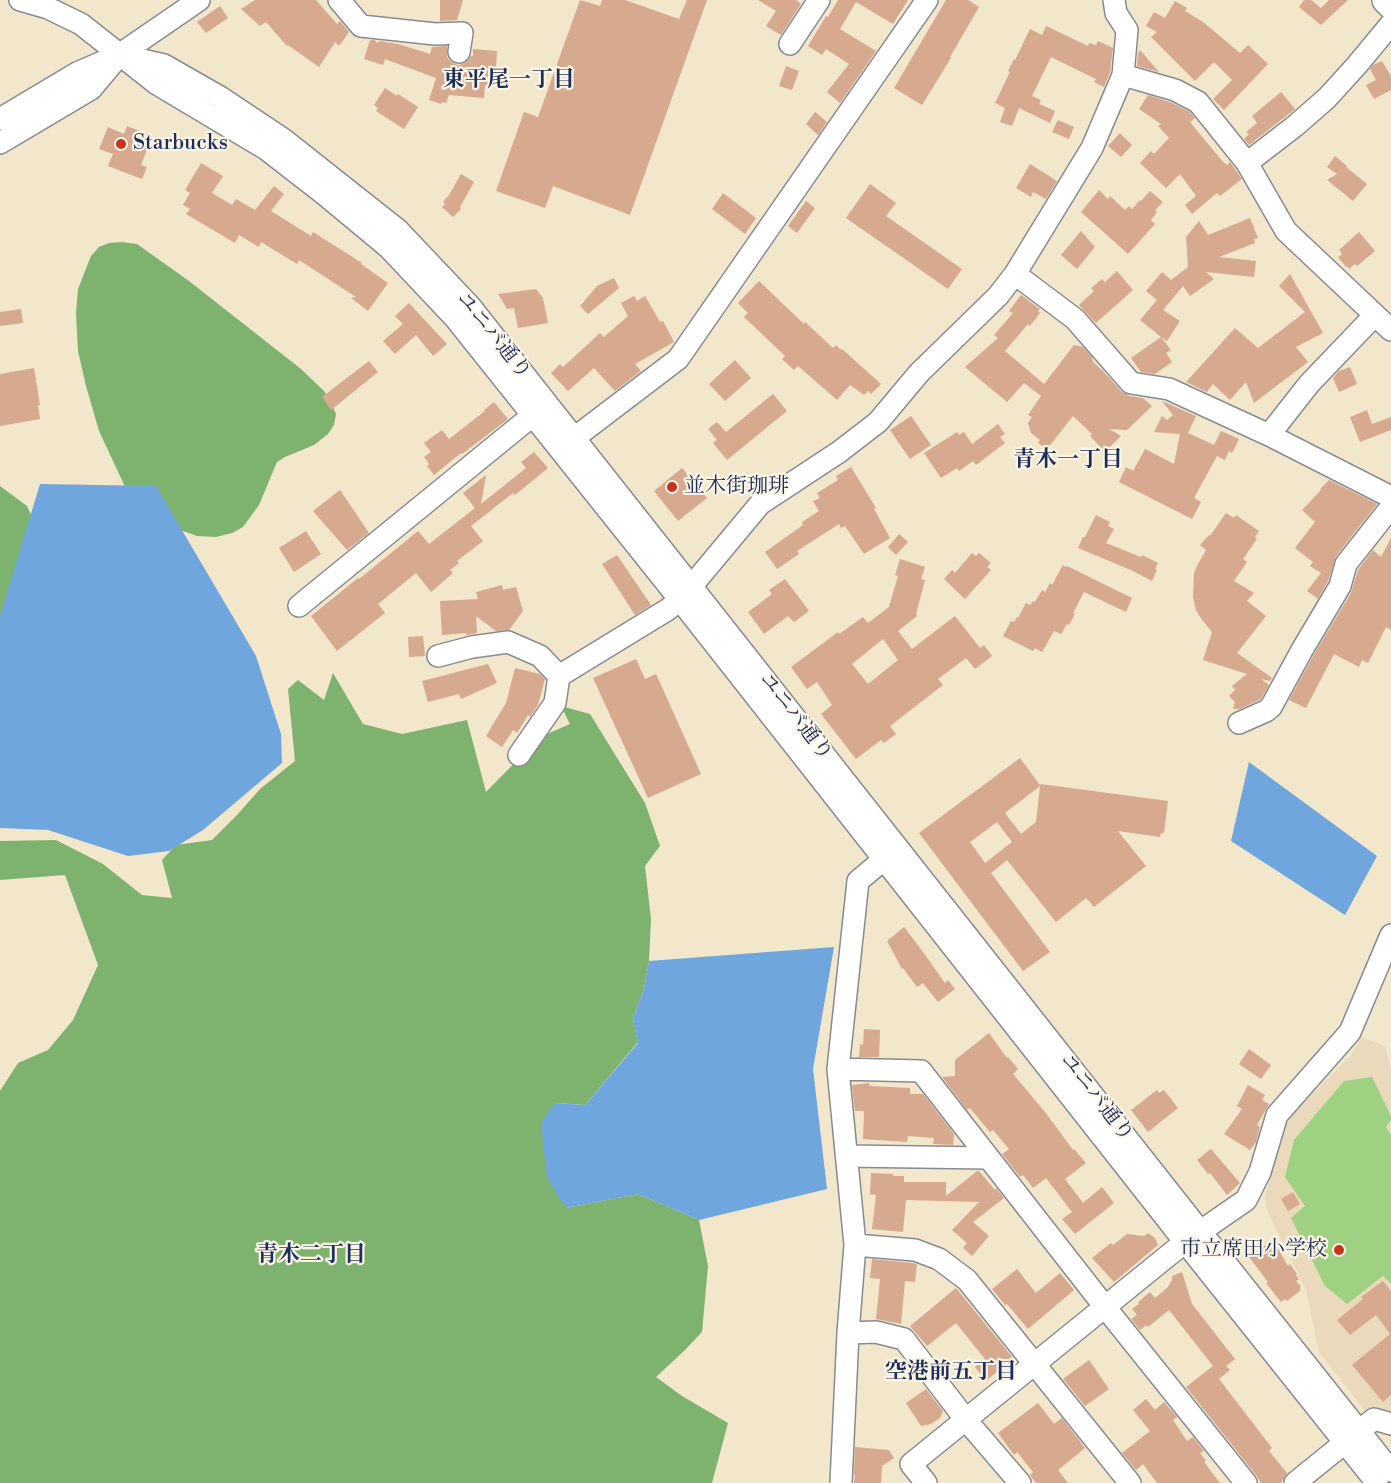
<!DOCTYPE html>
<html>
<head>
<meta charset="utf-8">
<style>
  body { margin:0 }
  canvas { display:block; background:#f2e7cb }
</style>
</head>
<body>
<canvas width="1391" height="1483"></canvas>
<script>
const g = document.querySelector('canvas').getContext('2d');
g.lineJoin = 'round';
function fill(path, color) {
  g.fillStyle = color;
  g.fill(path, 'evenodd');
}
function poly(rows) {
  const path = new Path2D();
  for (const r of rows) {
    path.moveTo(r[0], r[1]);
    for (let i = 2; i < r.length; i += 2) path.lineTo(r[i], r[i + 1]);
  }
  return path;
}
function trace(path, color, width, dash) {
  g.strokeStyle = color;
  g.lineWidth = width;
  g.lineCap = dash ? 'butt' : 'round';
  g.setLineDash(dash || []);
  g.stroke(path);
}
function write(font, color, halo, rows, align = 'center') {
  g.font = font + ' "Libre Bodoni","Noto Serif JP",serif';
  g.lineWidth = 4.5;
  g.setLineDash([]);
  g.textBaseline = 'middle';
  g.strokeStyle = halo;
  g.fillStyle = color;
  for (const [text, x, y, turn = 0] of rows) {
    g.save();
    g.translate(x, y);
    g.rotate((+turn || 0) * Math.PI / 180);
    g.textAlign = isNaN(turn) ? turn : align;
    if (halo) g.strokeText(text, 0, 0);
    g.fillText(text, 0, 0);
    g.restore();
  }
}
const built = poly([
  [1362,1037,1385,1046,1391,1069,1391,1417,1369,1416,1319,1352,1306,1290,1267,1210,1265,1197,1284,1129,1293,1114,1351,1055]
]);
const green = poly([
  [1372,1077,1391,1116,1391,1120,1386,1127,1391,1135,1391,1284,1383,1276,1347,1304,1325,1286,1291,1218,1305,1206,1285,1177,1294,1140,1344,1081]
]);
const forest = poly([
  [122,242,137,244,189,281,301,369,324,391,330,401,336,414,334,425,328,434,314,445,285,457,277,462,259,505,243,527,232,533,216,537,197,536,158,522,127,491,99,431,86,386,78,351,76,313,78,289,91,256,99,247,109,243],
  [0,486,27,506,64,590,0,686],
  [333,673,363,724,402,734,467,720,486,792,540,737,570,724,561,706,590,714,645,803,660,846,645,866,651,919,649,961,644,989,633,1019,638,1042,585,1105,555,1103,566,1208,638,1194,699,1220,708,1266,702,1332,684,1351,656,1377,682,1396,728,1423,712,1483,0,1483,0,1091,18,1063,48,1050,73,1020,98,965,65,875,0,880,0,841,56,840,103,864,142,895,172,898,162,860,176,845,212,840,237,815,260,789,295,761,288,689,298,680,324,700]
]);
const water = poly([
  [40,484,156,486,256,656,281,734,282,763,203,830,169,851,128,856,48,830,0,828,0,616],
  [1249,762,1377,856,1345,915,1231,841],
  [834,947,813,1069,827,1189,699,1220,638,1194,566,1208,547,1178,541,1123,555,1103,585,1105,638,1043,633,1019,644,989,649,961]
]);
const building = poly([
  [255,0,316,0,337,24,340,21,349,32,339,46,335,42,319,67,288,45,287,46,266,22,260,26,241,9],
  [440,0,463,0,457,20,440,21],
  [580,0,600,6,602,0,625,0,679,19,687,0,707,0,630,215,553,186,545,208,496,191,524,112,538,117],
  [758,0,796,0,801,4,781,35,766,26,776,11],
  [838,0,908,0,893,24,856,2,840,29,876,51,840,103,827,92,849,64,826,49,822,55,808,46,826,16,828,17],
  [946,0,968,0,979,7,950,57,951,58,922,105,894,88],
  [1304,0,1311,0,1321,8,1329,0,1348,0,1321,25,1299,7],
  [1175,1,1187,8,1185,11,1203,22,1240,53,1248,45,1268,64,1224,110,1213,99,1232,80,1214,62,1195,81,1151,37,1157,32,1146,26,1154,12,1165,18],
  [220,6,228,18,206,33,197,22],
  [1046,26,1088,46,1089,43,1096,45,1098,41,1113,48,1110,72,1104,87,1094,82,1096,79,1051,57,1032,96,1041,100,1039,104,1055,111,1050,123,1019,108,1012,126,1000,122,1005,108,995,103,1010,72,1008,71,1014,59,1015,60,1030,29,1042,35],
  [370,40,374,40,378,43,379,41,398,44,430,54,432,47,447,46,447,57,451,62,458,65,463,64,468,60,471,56,473,56,473,49,497,51,496,69,491,69,489,85,485,85,484,98,449,95,446,103,442,102,441,104,429,100,436,78,385,59,383,65,364,59],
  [1140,50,1159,72,1137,66,1138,53],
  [1382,61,1391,76,1391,90,1374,99,1366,85,1376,80,1370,69,1373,65],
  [786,66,799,71,792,90,779,86],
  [385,88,397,96,398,94,418,107,404,129,376,111,378,108,374,105],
  [1281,92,1295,109,1249,145,1244,139,1249,134,1246,132,1257,123,1252,116],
  [1148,95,1170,102,1190,112,1195,118,1190,122,1223,162,1227,165,1230,162,1242,179,1220,196,1217,193,1192,214,1185,205,1196,196,1180,174,1166,188,1140,163,1151,151,1154,154,1169,138,1158,126,1161,124,1139,109],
  [815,112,827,122,818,135,806,124],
  [1058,120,1074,127,1069,139,1052,132],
  [127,126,152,136,141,165,147,167,142,179,108,166,113,154,99,149,108,127,124,134],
  [1120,133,1132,145,1121,157,1108,146],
  [1335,156,1347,166,1346,167,1367,184,1353,201,1327,180,1337,174,1327,167],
  [201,163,223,176,212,193,232,205,236,199,255,210,274,186,284,194,271,211,311,236,313,232,362,263,361,264,388,283,368,311,351,298,356,297,299,260,297,264,261,242,259,247,239,235,235,243,186,214,190,209,183,205,190,193,185,190],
  [1030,164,1057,181,1046,199,1033,192,1031,197,1016,188],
  [461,174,474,182,460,207,461,209,453,217,442,207,445,204,443,202,449,195],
  [870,184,896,203,886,216,962,269,948,289,846,218],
  [1099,190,1108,199,1110,196,1125,210,1129,206,1132,209,1140,200,1141,201,1150,191,1163,202,1155,210,1157,212,1151,220,1155,224,1128,254,1081,212],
  [723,193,756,218,745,234,712,209],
  [806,201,815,208,797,233,788,226],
  [1250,218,1258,238,1254,239,1255,243,1219,257,1256,261,1254,277,1206,272,1214,279,1190,296,1183,286,1163,310,1180,321,1167,341,1161,337,1171,350,1166,353,1172,362,1155,374,1141,372,1131,358,1161,337,1140,320,1157,300,1146,291,1162,272,1171,280,1188,267,1186,237,1199,221,1208,235],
  [1081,231,1095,247,1077,269,1061,255],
  [1359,232,1375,251,1357,266,1355,264,1349,269,1347,266,1346,267,1338,257,1342,254,1339,250],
  [1117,271,1133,290,1096,323,1079,305,1094,291,1091,288,1102,279,1105,282],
  [1290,274,1323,333,1296,347,1308,362,1254,403,1246,382,1230,400,1213,384,1207,392,1186,382,1235,328,1258,348,1305,312,1279,286],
  [614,278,619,288,588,314,580,306,597,286],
  [759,281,804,324,805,322,833,348,836,345,841,350,842,349,881,384,871,394,868,391,864,395,850,385,837,400,798,366,794,370,782,359,785,356,744,317,748,313,738,303],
  [536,289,543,298,548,323,518,328,514,308,507,309,498,294],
  [1021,295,1040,309,1038,311,1040,313,1030,326,1028,324,1005,351,1044,384,1074,345,1079,346,1083,347,1092,357,1093,362,1104,372,1121,391,1129,396,1143,398,1152,406,1127,430,1109,429,1121,436,1105,452,1090,436,1092,434,1073,416,1047,449,1038,443,1040,440,1031,433,1028,423,1032,417,1028,415,1041,396,1024,383,1007,402,965,367,998,338,994,335,1013,313,1009,311],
  [634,296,637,301,645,296,660,322,663,321,674,342,635,364,641,371,615,391,594,368,568,391,551,373,560,364,563,367,600,333,604,337,628,316,621,303],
  [409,303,447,344,433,356,416,335,395,354,383,341,403,324,395,316],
  [21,309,23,323,0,326,0,312],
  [735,360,751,378,725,401,709,384],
  [369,361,378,372,331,410,322,397],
  [1350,367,1357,384,1339,392,1333,378,1339,371],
  [34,368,40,405,38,405,40,419,0,426,0,374],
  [773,394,787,411,727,460,713,443,717,440,708,429,717,422,726,432],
  [1162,401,1196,416,1188,433,1214,445,1221,431,1239,439,1232,453,1229,451,1225,460,1217,456,1194,498,1201,502,1192,519,1119,482,1126,467,1133,471,1145,449,1174,464,1180,434,1154,432,1162,416,1167,420,1173,415],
  [494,402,508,419,462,454,461,453,434,475,427,466,429,464,424,457,431,452,424,443,442,430,449,439,485,411,484,410],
  [1367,410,1372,424,1391,417,1391,430,1360,442,1350,417],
  [911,416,931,445,910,459,890,430],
  [998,424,1005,434,1000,437,1005,443,976,465,973,461,959,471,957,468,941,478,924,453,957,432,959,435,964,432,972,444],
  [534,452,548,468,515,495,513,493,471,526,483,541,457,561,459,563,450,570,453,573,431,592,416,573,378,604,385,613,337,651,311,616,358,578,359,579,418,531,429,544,475,508,463,493,486,475,481,504,526,468,521,462],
  [851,467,876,508,874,509,890,538,864,554,845,526,841,528,839,524,797,551,799,554,777,569,765,552,803,525,802,522,819,511,813,501,820,498,817,493,838,480,836,476],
  [682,468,707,498,678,521,654,491],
  [1329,480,1377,504,1336,556,1328,581,1318,599,1307,591,1321,573,1310,566,1313,562,1295,548,1315,522,1302,510,1321,490,1320,489],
  [340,490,369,533,347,550,313,511],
  [1226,513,1234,518,1236,515,1259,531,1255,537,1257,539,1243,559,1247,562,1234,581,1254,593,1247,601,1266,616,1237,653,1272,678,1270,681,1261,679,1269,685,1261,699,1240,709,1233,709,1235,702,1229,696,1235,690,1232,686,1247,674,1203,660,1212,632,1202,620,1196,610,1193,597,1194,573,1198,564,1206,550,1200,545,1209,535,1210,536],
  [1096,515,1110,522,1108,526,1114,529,1106,543,1141,557,1142,555,1158,563,1155,569,1157,570,1152,581,1131,570,1078,548,1083,537,1085,537],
  [306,531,321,554,294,572,279,548],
  [899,534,908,542,896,555,888,547],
  [1391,538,1391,630,1386,627,1368,663,1362,660,1359,667,1334,654,1306,708,1289,700,1313,656,1351,593,1358,570,1373,550,1381,557],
  [972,553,976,556,979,553,991,563,987,567,991,570,965,599,944,579,952,570,955,573],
  [617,555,651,605,635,615,602,564],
  [900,559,925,567,921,579,925,580,916,614,917,616,898,631,912,649,955,616,980,648,984,645,992,656,975,669,966,658,938,679,943,685,890,726,896,734,884,743,881,740,856,759,821,714,832,705,817,682,807,689,791,667,838,632,839,634,863,617,868,623,889,607,898,576,895,575],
  [883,639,898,660,868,684,852,664],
  [1063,565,1066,567,1067,566,1132,598,1126,612,1084,592,1073,613,1075,614,1069,625,1067,624,1061,634,1054,631,1042,652,1035,648,1033,651,1003,636,1011,621,1014,622,1017,617,1018,618,1026,603,1030,605,1033,601,1035,602,1042,590,1045,592,1050,583,1052,585],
  [785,579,809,611,794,622,788,616,764,634,748,612,772,594,769,590],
  [502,585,503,590,516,587,523,611,509,630,496,631,476,616,477,633,466,635,466,633,442,635,440,601,478,599,476,592],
  [423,636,425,656,409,657,408,637],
  [636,659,645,679,656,674,701,774,648,798,593,678],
  [488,664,497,683,461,699,459,694,428,702,422,681],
  [515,668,540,674,545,679,538,705,530,717,528,715,517,733,513,730,502,747,486,736,506,703],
  [1020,758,1040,785,1041,784,1168,801,1164,833,1161,833,1160,837,1118,831,1146,866,1094,907,1086,898,1056,922,1007,860,991,873,1050,952,1023,971,919,833],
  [1040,786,1036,822,1021,834,1005,813],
  [997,822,1012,842,985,863,970,842],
  [904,927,923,952,945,983,948,980,955,989,938,1002,923,983,917,987,903,968,902,969,887,941],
  [864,1029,880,1030,879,1057,859,1057,860,1044,863,1045],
  [989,1033,1007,1058,1008,1057,1018,1069,1013,1074,1045,1112,1073,1150,1074,1149,1086,1163,1065,1179,1083,1203,1102,1187,1114,1203,1075,1234,1062,1219,1072,1212,1046,1178,1033,1188,1023,1175,1020,1177,1002,1154,1009,1149,993,1130,990,1132,970,1108,967,1110,942,1077,955,1076,955,1060],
  [1249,1049,1271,1065,1261,1079,1239,1064],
  [869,1083,870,1086,910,1088,910,1094,923,1094,954,1134,953,1145,933,1144,934,1138,908,1136,907,1142,863,1139,864,1112,863,1111,855,1111,852,1085],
  [1248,1085,1265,1095,1262,1100,1269,1104,1257,1125,1260,1127,1256,1142,1250,1150,1224,1134,1242,1109,1237,1106],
  [1157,1090,1159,1093,1164,1090,1178,1108,1148,1132,1131,1110],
  [1211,1149,1240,1183,1227,1195,1210,1173,1208,1174,1197,1160],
  [977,1171,979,1171,995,1190,996,1188,1004,1198,973,1222,989,1236,972,1256,963,1248,967,1243,952,1230,979,1202,906,1200,903,1232,872,1229,876,1195,870,1194,871,1173,893,1174,893,1176,904,1176,904,1182,946,1182,946,1196],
  [1293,1192,1300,1204,1288,1211,1281,1199],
  [1148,1233,1155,1238,1158,1245,1114,1282,1092,1258,1111,1243,1113,1245,1127,1234,1144,1236],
  [1273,1240,1288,1266,1290,1264,1297,1274,1296,1275,1299,1279,1296,1281,1301,1287,1299,1288,1301,1290,1287,1301,1285,1299,1281,1302,1266,1283,1268,1282,1249,1257],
  [872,1259,912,1263,917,1264,915,1282,905,1281,901,1324,876,1319,880,1279,870,1278],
  [1017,1269,1036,1293,1060,1273,1074,1290,1028,1329,1007,1304,1005,1305,992,1289],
  [1182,1272,1192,1304,1235,1359,1226,1366,1230,1370,1219,1379,1272,1448,1269,1451,1287,1473,1281,1483,1261,1483,1256,1475,1186,1387,1213,1366,1169,1310,1148,1327,1146,1325,1140,1330,1131,1319,1137,1315,1132,1309,1139,1304,1138,1302,1150,1292,1155,1298,1167,1288,1172,1280,1172,1276],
  [1383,1281,1391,1291,1391,1395,1383,1402,1352,1365,1390,1334,1376,1315,1350,1335,1337,1320,1363,1299,1361,1297],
  [956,1288,1013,1358,986,1381,975,1367,985,1359,956,1323,927,1346,910,1326],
  [1089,1360,1109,1389,1085,1406,1063,1379],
  [926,1389,943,1411,940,1418,931,1424,921,1426,906,1403],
  [1146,1399,1155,1410,1164,1402,1177,1417,1173,1420,1187,1441,1193,1437,1204,1451,1200,1453,1206,1461,1204,1462,1220,1483,1157,1483,1143,1464,1136,1470,1122,1453,1150,1431,1133,1410],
  [1038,1403,1054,1424,1062,1418,1085,1448,1058,1470,1068,1483,1036,1483,1030,1475,1033,1472,1017,1452,1014,1455,998,1433],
  [855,1447,889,1450,894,1458,882,1466,881,1483,854,1483,855,1475,854,1475]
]);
const minor = poly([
  [20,0,48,8,81,24,157,84,266,149,324,194,389,248,455,318,680,600,1185,1242,1377,1483],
  [339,0,361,26,435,34,462,33,459,52],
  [790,44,819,0],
  [125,56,164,65,220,97,283,139,398,230,470,306,1200,1231,1391,1471],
  [1123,75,1175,90,1198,102,1247,163,1286,231,1391,330],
  [0,119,77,73,119,55,199,0],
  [0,143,91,89,117,58],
  [1247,163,1295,126,1327,98,1357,65,1391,24],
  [1015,274,1075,319,1131,383,1169,389,1269,435,1391,497],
  [1269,435,1309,384,1375,315],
  [565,445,678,359,927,0],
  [299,606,543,407],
  [438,656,472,647,508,642,540,656,559,676],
  [1239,723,1266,711,1271,707,1302,650,1340,586,1346,564,1391,507],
  [519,755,555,703,559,676,667,610,680,600,760,504,839,452,878,422,919,373,998,296,1015,274,1092,148,1123,75,1127,30,1116,13,1114,0],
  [838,1069,921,1071,1105,1307,1246,1483],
  [847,1156,988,1158],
  [855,1245,915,1250,939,1259,967,1280,1130,1483],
  [848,1333,876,1332,904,1339,966,1420,1020,1483],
  [841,1483,848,1333,855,1245,838,1069,858,881,895,850],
  [926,1483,911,1464,1185,1242,1246,1200,1260,1172,1277,1115,1350,1032,1391,935],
  [1295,1483,1374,1419,1391,1424]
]);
const major = poly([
  [1386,0,1391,5]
]);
const markers = [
  [121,144,6,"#c8321e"],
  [672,487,6,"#c8321e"],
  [1339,1250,6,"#c8321e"]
];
const poiNames = [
  ["Starbucks",133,144],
  ["並木街珈琲",684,487],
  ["市立席田小学校",1327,1250,"right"]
];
const streetNames = [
  ["ユニバ通り",493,336,51],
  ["ユニバ通り",795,717,52],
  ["ユニバ通り",1096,1098,52]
];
const neighbourhoodNames = [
  ["東平尾一丁目",509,81],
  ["青木一丁目",1068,461],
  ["青木二丁目",311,1256],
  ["空港前五丁目",951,1373]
];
fill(built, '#ead9ba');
fill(green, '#9ed181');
fill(forest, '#7eb36f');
fill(water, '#6fa6dd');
fill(building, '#d7a98f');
trace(minor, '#868b94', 24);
trace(major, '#868b94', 30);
trace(minor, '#fff', 21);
trace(major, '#fff', 27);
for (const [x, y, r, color] of markers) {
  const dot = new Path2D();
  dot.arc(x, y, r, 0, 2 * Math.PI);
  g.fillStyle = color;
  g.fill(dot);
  trace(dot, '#fcf5e5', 2);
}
write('21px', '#1b2f5e', '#fcf5e5', poiNames, 'left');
write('21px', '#1b2f5e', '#fcf5e5', streetNames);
write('bold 22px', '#1b2f5e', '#fcf5e5', neighbourhoodNames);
</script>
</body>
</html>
